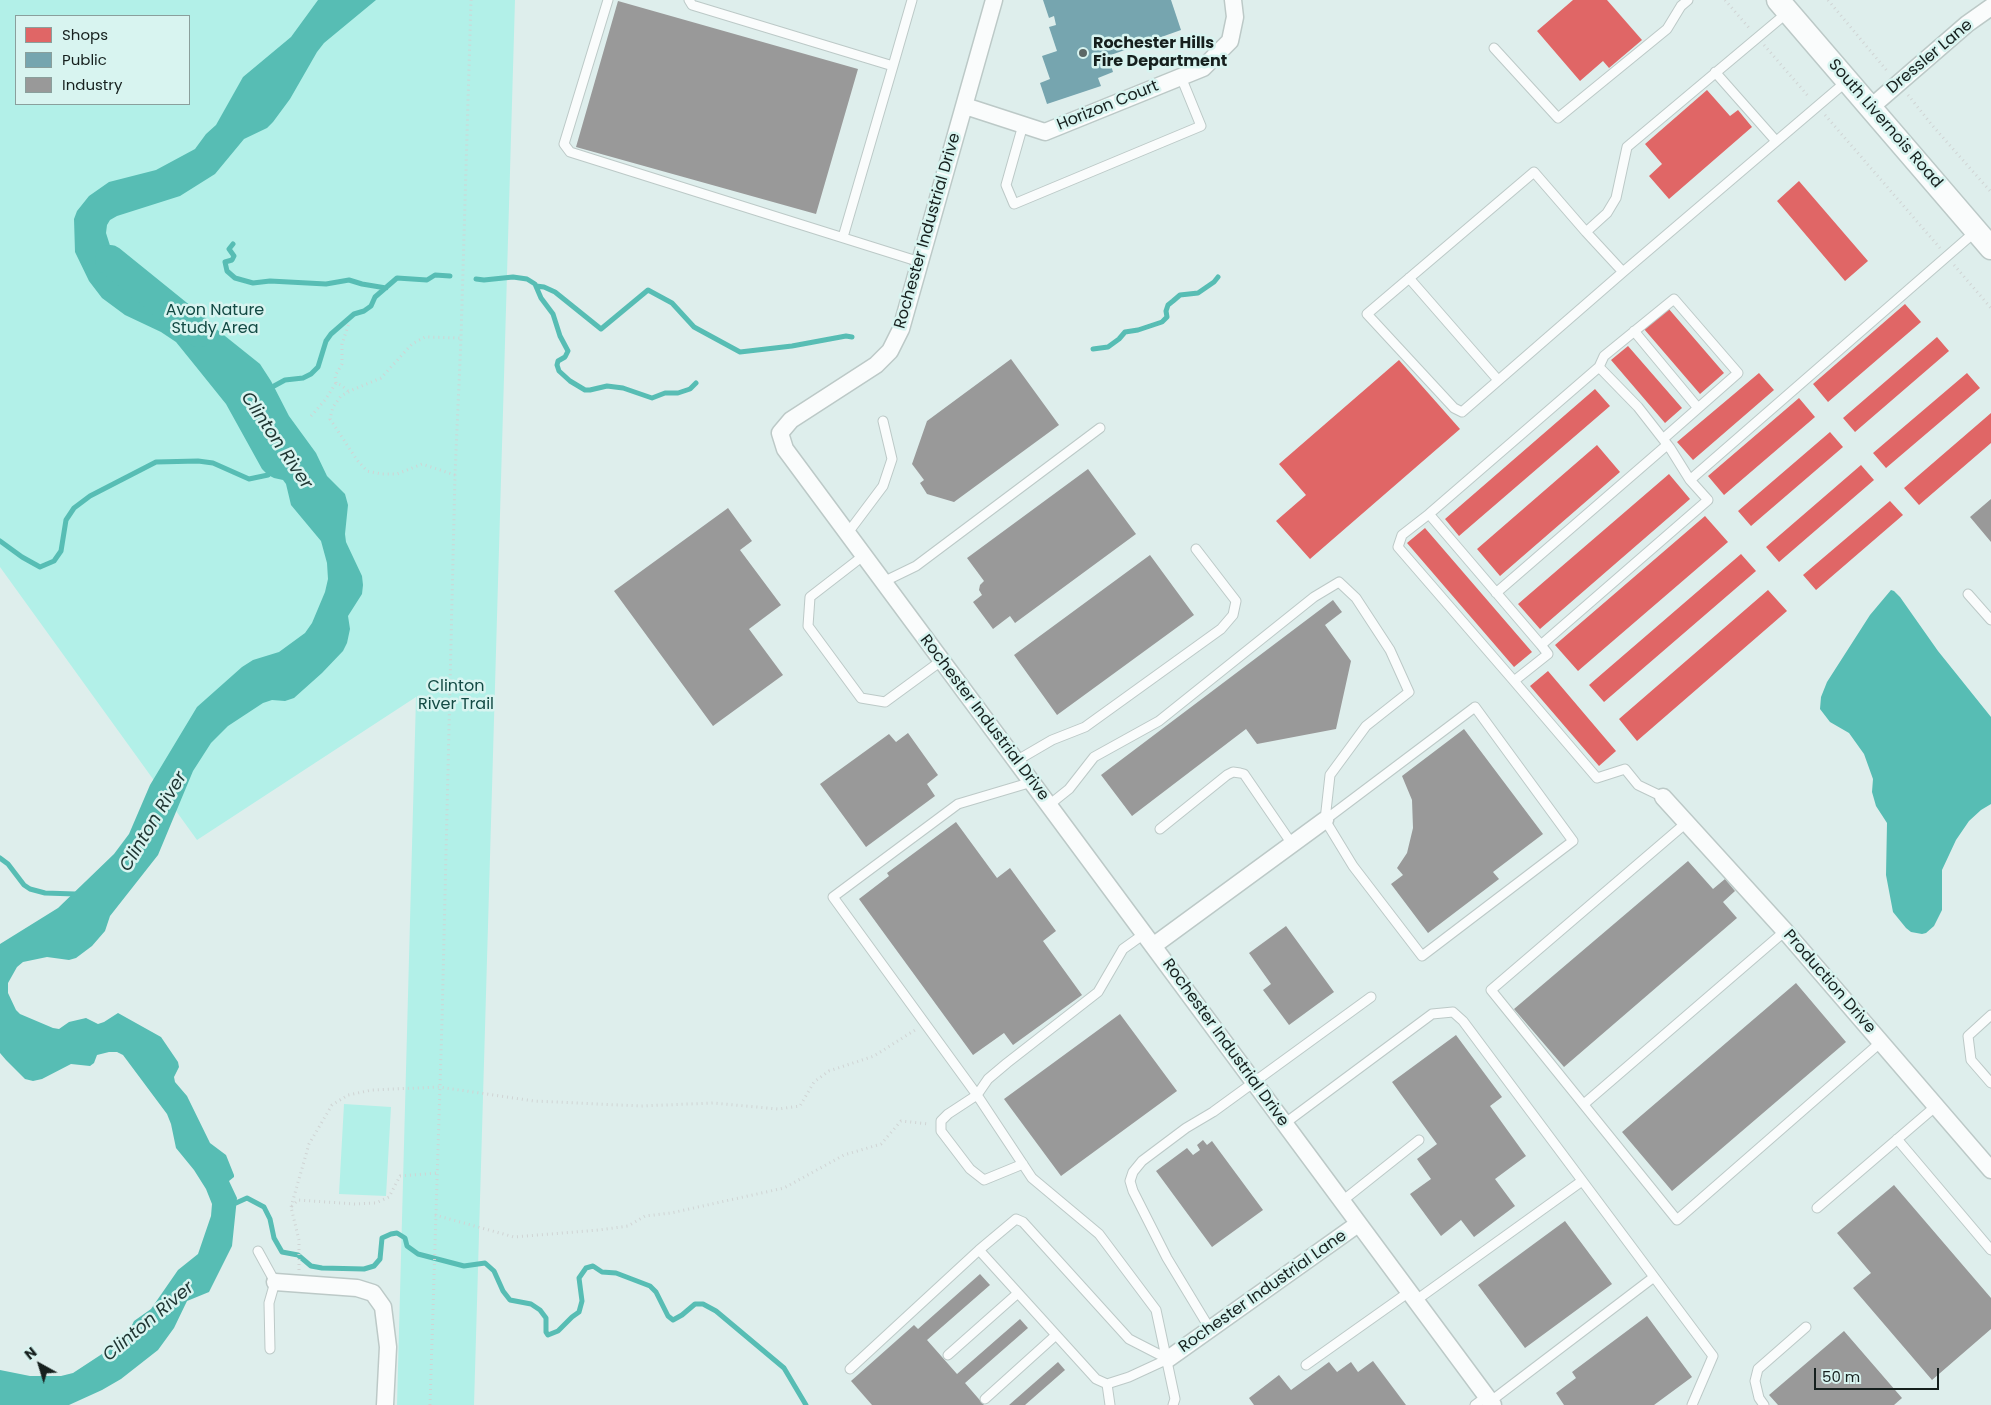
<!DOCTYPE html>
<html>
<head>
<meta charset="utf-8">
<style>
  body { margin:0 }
  #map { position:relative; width:1991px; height:1405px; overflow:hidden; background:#deeeec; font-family:Poppins,sans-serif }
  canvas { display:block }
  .legend { position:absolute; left:15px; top:15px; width:175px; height:90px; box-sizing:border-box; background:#d8f4f0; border:1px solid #8a9f9c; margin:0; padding:6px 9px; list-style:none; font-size:15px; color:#16201e }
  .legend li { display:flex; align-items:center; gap:10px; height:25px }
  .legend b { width:25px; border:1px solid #8a9f9c }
  .north { position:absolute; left:15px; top:1340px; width:50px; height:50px; -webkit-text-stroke:4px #d8f4f0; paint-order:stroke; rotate:321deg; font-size:14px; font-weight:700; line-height:20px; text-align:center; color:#16201e }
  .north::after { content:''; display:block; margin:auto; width:18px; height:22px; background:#16201e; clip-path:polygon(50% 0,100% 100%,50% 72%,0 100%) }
  .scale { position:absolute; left:1814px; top:1368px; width:125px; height:22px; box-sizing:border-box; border:2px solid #16201e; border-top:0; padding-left:6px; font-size:15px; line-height:18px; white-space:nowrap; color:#16201e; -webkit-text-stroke:4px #d8f4f0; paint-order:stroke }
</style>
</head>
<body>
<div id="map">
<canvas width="1991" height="1405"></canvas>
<ul class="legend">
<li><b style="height:14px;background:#e06666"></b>Shops</li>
<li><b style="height:14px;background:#76a5af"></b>Public</li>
<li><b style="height:14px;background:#999"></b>Industry</li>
</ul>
<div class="north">N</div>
<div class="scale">50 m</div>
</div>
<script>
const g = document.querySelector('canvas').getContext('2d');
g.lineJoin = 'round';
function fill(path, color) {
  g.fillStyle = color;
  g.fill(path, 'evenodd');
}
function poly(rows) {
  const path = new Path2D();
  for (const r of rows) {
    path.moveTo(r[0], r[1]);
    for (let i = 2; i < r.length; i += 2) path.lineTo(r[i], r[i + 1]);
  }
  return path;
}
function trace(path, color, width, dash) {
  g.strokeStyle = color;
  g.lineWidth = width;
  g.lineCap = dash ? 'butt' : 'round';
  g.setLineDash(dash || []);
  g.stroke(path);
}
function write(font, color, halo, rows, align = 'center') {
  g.font = font + ' Poppins,sans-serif';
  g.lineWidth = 5;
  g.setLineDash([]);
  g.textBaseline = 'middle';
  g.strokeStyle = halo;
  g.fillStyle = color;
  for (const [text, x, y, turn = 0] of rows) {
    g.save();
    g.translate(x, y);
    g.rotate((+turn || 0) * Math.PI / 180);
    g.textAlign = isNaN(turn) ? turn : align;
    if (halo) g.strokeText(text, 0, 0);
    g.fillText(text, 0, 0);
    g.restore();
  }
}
const green = poly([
  [0,0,515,0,474,1405,397,1405,416,697,197,840,0,567],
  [16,16,189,16,189,104,16,104],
  [344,1104,391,1107,386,1196,339,1194]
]);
const water = poly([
  [318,0,376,0,324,43,317,52,290,99,273,122,267,128,244,139,215,174,180,196,117,216,110,220,107,225,106,233,113,255,159,302,188,314,215,328,260,364,271,381,289,416,316,453,327,476,345,494,348,505,345,534,346,542,362,576,363,585,362,594,348,616,350,629,347,643,343,651,322,673,294,698,285,701,272,700,263,703,228,726,211,743,193,771,158,855,110,916,105,931,92,946,76,958,69,960,47,957,23,962,17,967,8,983,8,993,16,1010,20,1014,53,1028,59,1029,69,1022,86,1018,98,1024,104,1022,118,1013,161,1037,178,1062,179,1067,174,1077,175,1082,187,1096,210,1143,226,1155,234,1175,234,1177,229,1181,237,1198,232,1246,209,1292,187,1301,174,1328,158,1350,121,1379,102,1390,69,1405,0,1405,0,1370,30,1376,61,1376,73,1373,102,1354,129,1331,134,1321,151,1309,178,1270,198,1254,211,1216,212,1204,206,1189,194,1170,176,1148,171,1124,167,1114,123,1055,117,1052,109,1052,97,1055,94,1063,90,1066,71,1064,42,1079,33,1081,25,1079,6,1060,0,1053,0,944,58,908,114,854,129,834,150,785,197,707,242,667,253,660,279,652,305,633,312,623,325,592,328,579,327,563,321,541,291,505,286,484,283,480,274,478,268,475,262,469,226,404,193,363,176,342,161,332,125,315,102,298,89,281,75,252,74,219,77,211,89,196,109,182,156,170,195,149,206,134,216,125,243,77,291,37],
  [1891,590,1894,591,1900,597,1938,651,1991,717,1991,804,1981,810,1969,821,1956,840,1942,870,1942,910,1934,926,1926,933,1922,934,1911,932,1906,928,1893,912,1886,875,1887,823,1876,806,1872,792,1873,779,1864,754,1849,733,1830,722,1820,709,1821,697,1827,682,1870,615]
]);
const shops = poly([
  [1573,0,1607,0,1642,40,1609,68,1603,61,1580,81,1537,31],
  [1707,90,1730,116,1738,110,1752,127,1669,199,1649,176,1662,164,1645,144],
  [1799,181,1868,261,1845,281,1777,201],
  [1905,304,1921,322,1828,402,1813,384],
  [1668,308,1724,373,1700,394,1644,329],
  [1937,337,1949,351,1855,432,1843,418],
  [1628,346,1682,408,1665,423,1611,360],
  [1399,360,1460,429,1310,559,1276,521,1306,495,1279,464],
  [1759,373,1774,390,1693,460,1677,442],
  [1967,373,1980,388,1886,468,1873,453],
  [1595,389,1610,406,1459,536,1445,519],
  [1799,398,1815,417,1724,495,1708,476],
  [1991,413,1991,443,1919,505,1904,488],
  [1830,432,1843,447,1751,526,1738,511],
  [1597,445,1620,472,1500,576,1477,549],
  [1861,465,1874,480,1779,562,1766,547],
  [1669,474,1690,499,1540,629,1518,604],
  [1890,501,1903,515,1816,590,1803,575],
  [1705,516,1728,542,1578,671,1555,645],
  [1425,528,1532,652,1514,667,1407,543],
  [1741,554,1756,571,1604,702,1589,685],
  [1768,590,1787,611,1637,741,1619,719],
  [1548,671,1616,751,1599,766,1530,686]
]);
const public = poly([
  [1043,0,1171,0,1181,30,1108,56,1113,72,1098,78,1101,86,1047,104,1040,83,1050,79,1042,56,1057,51,1049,27,1056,25,1054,16,1049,18]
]);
const industry = poly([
  [618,1,858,69,816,214,576,147],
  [1011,359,1059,425,954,502,927,494,920,483,924,480,912,464,927,421],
  [1088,469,1136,534,1015,623,1010,616,993,629,973,602,982,595,979,590,980,585,984,581,967,558],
  [1991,499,1991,542,1970,517],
  [728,508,752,541,740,550,781,605,749,629,783,675,713,726,614,591],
  [1150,555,1194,615,1057,715,1014,655],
  [1333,600,1342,612,1325,625,1351,661,1336,729,1257,744,1246,729,1132,816,1101,775],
  [1464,729,1543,834,1493,872,1499,879,1428,933,1391,884,1403,875,1397,868,1407,853,1413,828,1412,800,1402,776],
  [908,733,938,775,927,784,935,796,866,847,820,784,889,734,896,742],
  [956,822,997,878,1010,868,1056,931,1043,941,1082,995,1013,1045,1004,1033,973,1055,859,899,889,876,887,873],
  [1688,861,1713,889,1725,879,1735,891,1723,902,1737,918,1564,1067,1514,1009],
  [1286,926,1334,992,1289,1025,1263,990,1271,984,1249,953],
  [1796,983,1846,1042,1672,1191,1622,1132],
  [1120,1014,1177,1091,1061,1176,1004,1099],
  [1456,1035,1502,1097,1490,1106,1526,1156,1495,1179,1515,1206,1474,1237,1461,1220,1441,1236,1410,1194,1431,1179,1417,1159,1437,1144,1392,1082],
  [1203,1140,1207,1145,1212,1141,1263,1210,1212,1247,1156,1171,1187,1148,1193,1155,1200,1150,1197,1145],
  [1894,1185,1991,1298,1991,1329,1932,1380,1853,1288,1871,1273,1837,1233],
  [1565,1221,1612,1284,1525,1348,1478,1285],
  [980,1274,990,1285,927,1340,957,1374,1020,1319,1028,1328,965,1383,984,1405,872,1405,851,1381,914,1325,918,1329],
  [1647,1316,1692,1377,1654,1405,1564,1405,1556,1393,1576,1378,1572,1372],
  [1844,1331,1902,1398,1894,1405,1778,1405,1769,1395],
  [1373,1361,1406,1405,1254,1405,1249,1398,1279,1375,1291,1390,1329,1362,1337,1372,1351,1362,1358,1372],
  [1058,1362,1065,1370,1025,1405,1009,1405]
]);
const stream = poly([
  [233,244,229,249,234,256,232,260,225,262,227,271,235,278,253,283,270,281,326,284,349,280,362,284,386,288],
  [476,279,484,280,513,277,527,279,535,284,541,298,553,314,560,336,568,351,565,357,558,361,557,365,559,371,570,381,585,390,590,390,607,386,623,388,652,398,665,393,678,393,690,389,696,383],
  [536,286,544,287,555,292,601,329,648,290,672,303,694,327,740,352,792,346,846,336,852,337],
  [1093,349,1108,347,1119,339,1125,332,1138,330,1162,322,1167,317,1166,311,1168,305,1173,301,1180,295,1198,293,1214,282,1218,277],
  [274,386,285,380,303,378,311,374,318,367,326,341,331,334,354,314,364,311,371,306,375,297,397,278,427,280,435,275,450,276],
  [0,541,22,557,40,567,54,561,61,551,66,520,74,508,90,496,156,462,198,461,213,463,249,479,268,475],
  [0,858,8,864,24,885,30,889,45,893,75,894],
  [236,1203,247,1198,264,1207,270,1219,274,1238,282,1252,298,1255,311,1266,322,1268,364,1269,374,1266,380,1259,382,1238,391,1234,397,1233,405,1238,407,1246,418,1254,464,1266,485,1263,494,1271,503,1291,510,1300,531,1304,540,1310,546,1318,546,1332,548,1335,558,1331,572,1317,579,1312,582,1301,579,1278,586,1268,593,1266,602,1272,616,1273,650,1286,656,1292,668,1316,673,1320,682,1315,695,1304,703,1304,716,1311,784,1368,806,1405]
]);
const river = poly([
  [110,260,199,332]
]);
const path = poly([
  [1725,0,1750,29],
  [1828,0,1888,72],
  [1764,45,1809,97],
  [1908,95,1932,125,1991,192],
  [1825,115,1940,248],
  [1954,265,1991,308],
  [336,383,335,376,342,364,342,344,349,323],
  [311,416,325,400,336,383,341,385,348,391],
  [455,475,422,464,397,474,381,474,367,471,357,460,330,419,333,407,341,396,352,390,381,378,412,344,425,337,461,338],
  [291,1207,309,1144,332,1105,348,1095,372,1090,439,1087,534,1101,641,1106,713,1103,778,1109,800,1106,814,1082,829,1071,874,1056,915,1030],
  [435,1215,514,1237,599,1230,628,1226,645,1216,671,1213,784,1188,844,1155,881,1144,901,1121,929,1124],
  [299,1270,299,1240,291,1207,298,1200,355,1204,376,1203,389,1197,400,1176,437,1173],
  [430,1405,442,1022,455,475,461,338,471,0]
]);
const lane = poly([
  [608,0,564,144,570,152,920,262],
  [689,0,692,5,893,66,912,0],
  [1788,12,1627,147,1616,198,1607,213,1586,232,1623,272,1847,81],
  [1494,48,1558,118,1667,29,1681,6,1688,0],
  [1715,72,1776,141],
  [1023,125,1006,185,1014,204,1201,126,1181,77],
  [1586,232,1534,172,1367,314,1454,408,1462,412,1623,272],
  [843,237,893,66],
  [1409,278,1498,380],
  [1634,331,1698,408],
  [1599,367,1638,407,1670,448,1690,480],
  [1429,514,1541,645],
  [847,534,883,486,892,459,883,421],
  [863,556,810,597,808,626,861,698,885,702,941,661],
  [883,582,916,566,1100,428],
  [1496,593,1667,445],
  [1968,594,1991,620],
  [1514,681,1398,547,1402,535,1429,514,1599,367,1604,356,1674,299,1738,373,1663,439],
  [1016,761,1052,740,1085,727,1221,629,1233,615,1236,601,1196,549],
  [1663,797,1638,785,1625,769,1597,778,1514,681,1548,654,1541,645,1708,500,1690,480,1976,231],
  [1049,805,1069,789,1094,757,1159,721,1314,597,1339,582,1356,598,1390,650,1409,692,1366,726,1330,775,1325,820,1353,866,1422,956,1573,841,1475,707,1325,820],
  [1686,823,1491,990,1677,1220,1881,1042],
  [1160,829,1227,775,1233,772,1240,773,1244,774,1292,844],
  [1144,934,1123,949,1098,992,1007,1063,988,1079,977,1095,1032,1178,1099,1234,1156,1310,1175,1399,1173,1405],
  [1991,1015,1968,1036,1971,1060,1991,1083],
  [1584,1104,1785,931],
  [1284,1124,1432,1014,1453,1012,1463,1021,1713,1356,1692,1405],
  [1897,1139,1991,1250],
  [1023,1164,984,1180,970,1169,941,1131,941,1121,948,1114,977,1095,833,897,958,804,1032,782],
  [1341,1202,1419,1140],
  [1817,1208,1936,1106],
  [1016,1219,1023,1222,1129,1339,1168,1359,1129,1377,1107,1384,1096,1379,979,1250,1016,1219],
  [258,1251,275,1282,269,1303,270,1349],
  [1415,1301,1582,1181],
  [1210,1329,1167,1258,1133,1191,1130,1181,1133,1172,1142,1161,1186,1128,1213,1112,1371,997],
  [948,1355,1018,1293],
  [1306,1365,1409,1292],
  [850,1369,979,1250],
  [1107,1384,1110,1405],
  [985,1399,1056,1335],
  [1491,1401,1654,1277],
  [1475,1405,1487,1396],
  [1764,1405,1759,1398,1755,1381,1758,1369,1806,1327]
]);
const street = poly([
  [994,0,901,329,890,351,876,365,791,420,780,433,785,449,1493,1405],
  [965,106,1045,132,1203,68,1230,41,1235,17,1233,0],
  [1870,108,1967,24,1991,7],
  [1663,797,1785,931,1991,1170],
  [1153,946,1325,820],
  [275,1282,357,1288,373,1293,383,1307,388,1347,385,1405],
  [1168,1359,1358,1224]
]);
const secondary = poly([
  [1778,0,1991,248]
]);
const markers = [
  [1083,53,5,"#5c6866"]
];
const poiNames = [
  ["Rochester Hills",1093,44],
  ["Fire Department",1093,62]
];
const streetNames = [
  ["Dressler Lane",1930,57,-40],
  ["Horizon Court",1108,106,-22],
  ["South Livernois Road",1885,124,49],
  ["Rochester Industrial Drive",928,231,-74],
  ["Rochester Industrial Drive",984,718,53],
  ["Production Drive",1829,982,49],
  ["Rochester Industrial Drive",1225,1043,54],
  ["Rochester Industrial Lane",1263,1292,-35]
];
const parkNames = [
  ["Avon Nature",215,311],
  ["Study Area",215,329],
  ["Clinton",456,687],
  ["River Trail",456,705]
];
const waterNames = [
  ["Clinton River",276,441,56],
  ["Clinton River",154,822,-59],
  ["Clinton River",149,1322,-40]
];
fill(green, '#b2f0e8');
fill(water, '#57bdb4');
fill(shops, '#e06666');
fill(public, '#76a5af');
fill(industry, '#999');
trace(stream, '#57bdb4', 5);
trace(river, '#57bdb4', 30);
trace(lane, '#bcc9c7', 11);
trace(street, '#bcc9c7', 19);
trace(secondary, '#bcc9c7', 25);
trace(path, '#d0d4d4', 3, [1, 4]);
trace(lane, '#fafcfc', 9);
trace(street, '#fafcfc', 16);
trace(secondary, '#fafcfc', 22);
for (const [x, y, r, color] of markers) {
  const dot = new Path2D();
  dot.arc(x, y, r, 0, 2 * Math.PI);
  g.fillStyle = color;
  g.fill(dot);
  trace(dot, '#d8f4f0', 2);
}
write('bold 16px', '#16201e', '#d8f4f0', poiNames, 'left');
write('16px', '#16201e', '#d8f4f0', streetNames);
write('16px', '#134a44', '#d8f4f0', parkNames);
write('italic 18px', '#1f3532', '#d8f4f0', waterNames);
</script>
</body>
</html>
